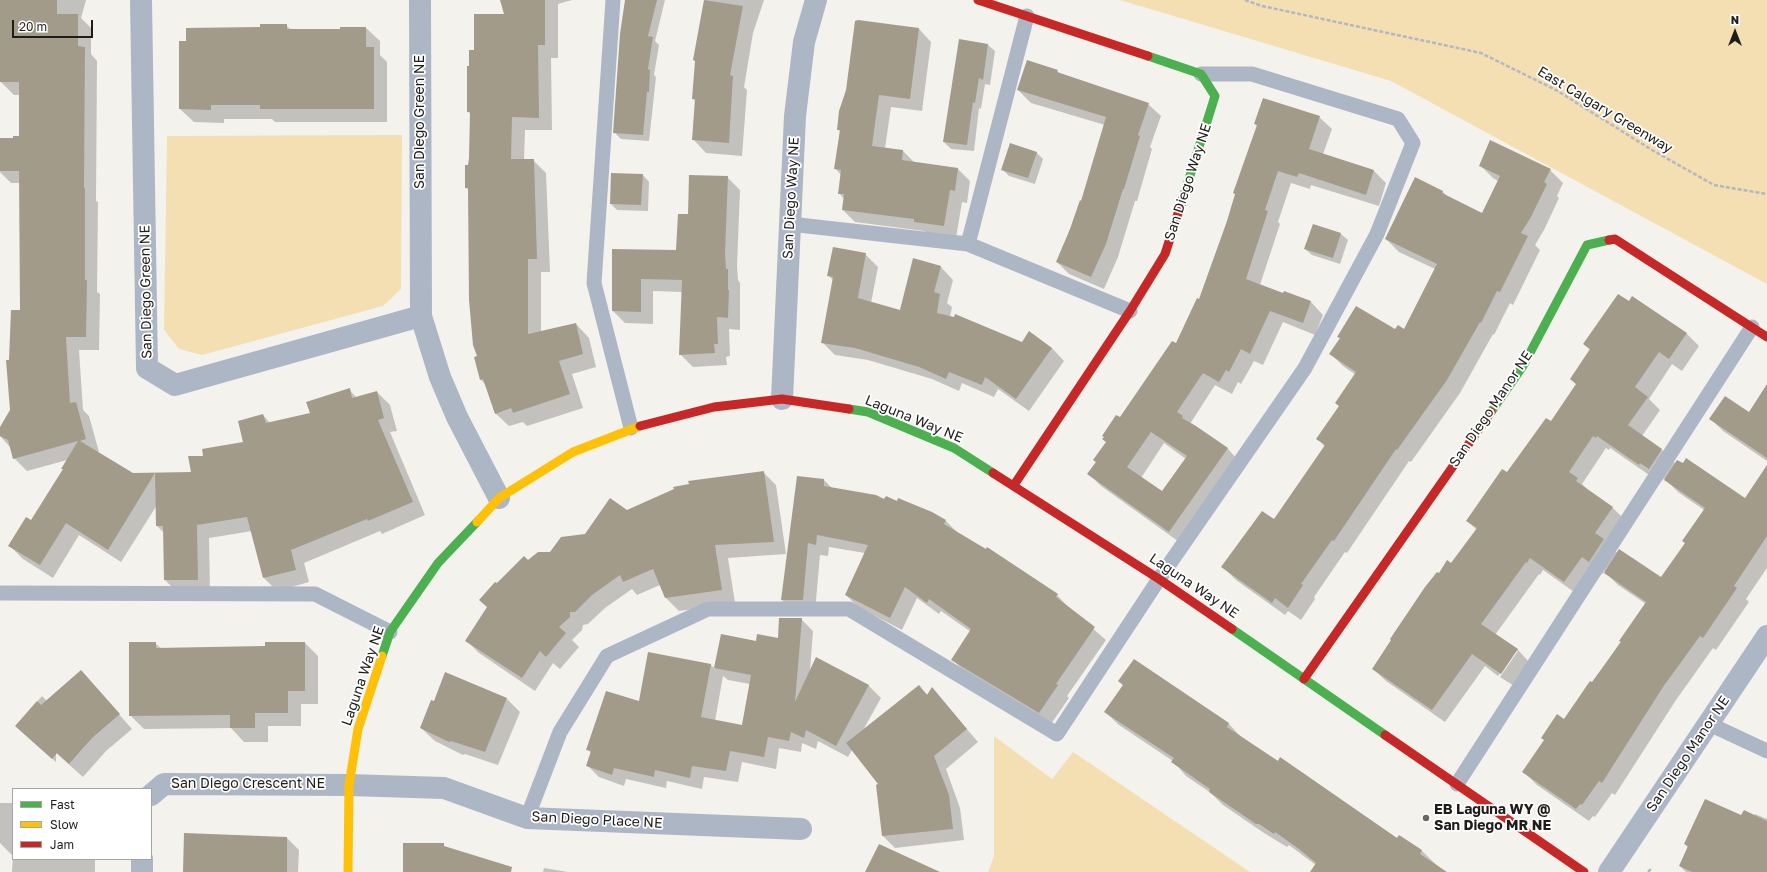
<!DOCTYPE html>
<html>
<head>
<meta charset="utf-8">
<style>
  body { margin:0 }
  #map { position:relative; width:1767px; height:872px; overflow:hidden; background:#f4f2ed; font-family:"Golos Text",sans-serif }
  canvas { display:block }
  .legend { position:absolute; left:12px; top:788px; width:140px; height:72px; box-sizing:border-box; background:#fff; border:1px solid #a5a5a3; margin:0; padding:5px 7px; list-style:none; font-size:12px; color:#1e1d1a }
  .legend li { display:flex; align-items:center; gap:8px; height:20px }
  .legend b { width:20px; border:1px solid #a5a5a3 }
  .north { position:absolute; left:1715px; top:12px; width:40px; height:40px; -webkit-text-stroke:3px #fff; paint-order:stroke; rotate:0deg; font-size:11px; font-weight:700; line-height:16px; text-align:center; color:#1e1d1a }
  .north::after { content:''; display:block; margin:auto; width:14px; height:18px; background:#1e1d1a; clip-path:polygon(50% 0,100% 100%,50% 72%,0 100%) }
  .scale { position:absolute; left:12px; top:20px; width:81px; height:18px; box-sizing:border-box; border:2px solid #1e1d1a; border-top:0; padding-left:5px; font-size:12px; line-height:14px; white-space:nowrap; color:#1e1d1a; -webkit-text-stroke:3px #fff; paint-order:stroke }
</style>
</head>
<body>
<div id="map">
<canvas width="1767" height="872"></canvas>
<ul class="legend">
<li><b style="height:5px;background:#4caf50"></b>Fast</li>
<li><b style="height:5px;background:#ffc107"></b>Slow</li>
<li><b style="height:5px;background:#c62828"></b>Jam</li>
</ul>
<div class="north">N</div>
<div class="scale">20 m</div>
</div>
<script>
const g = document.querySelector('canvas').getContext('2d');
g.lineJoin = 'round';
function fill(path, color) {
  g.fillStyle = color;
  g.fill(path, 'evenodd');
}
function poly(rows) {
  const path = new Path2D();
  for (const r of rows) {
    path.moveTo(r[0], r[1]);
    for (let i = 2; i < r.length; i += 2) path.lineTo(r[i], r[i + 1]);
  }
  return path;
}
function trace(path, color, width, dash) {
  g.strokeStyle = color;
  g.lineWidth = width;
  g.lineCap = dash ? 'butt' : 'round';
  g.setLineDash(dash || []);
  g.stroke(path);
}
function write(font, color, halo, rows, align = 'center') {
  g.font = font + ' "Golos Text",sans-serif';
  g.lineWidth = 3.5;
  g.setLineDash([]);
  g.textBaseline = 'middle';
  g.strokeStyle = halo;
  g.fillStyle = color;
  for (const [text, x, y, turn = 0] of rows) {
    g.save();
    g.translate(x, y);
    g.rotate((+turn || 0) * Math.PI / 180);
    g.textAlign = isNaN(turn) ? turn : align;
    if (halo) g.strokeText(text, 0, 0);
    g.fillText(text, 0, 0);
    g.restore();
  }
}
const green = poly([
  [1120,0,1767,0,1767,284,1391,81],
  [402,135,401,289,383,306,202,355,179,349,164,330,167,136],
  [994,736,1052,779,1073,752,1250,872,988,872,994,856]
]);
const shadow = poly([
  [1,0,86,0,81,18,91,28,91,54,97,61,96,201,98,202,97,292,100,294,99,350,79,350,83,410,89,416,99,452,97,452,133,474,192,473,204,457,244,443,263,415,270,423,311,414,349,390,357,398,377,392,390,405,397,431,390,432,425,515,382,534,380,531,304,563,309,582,277,591,264,578,252,531,209,538,210,593,178,593,165,580,164,533,157,526,157,505,121,562,79,535,53,578,23,559,10,546,31,522,64,470,62,468,67,460,27,471,14,458,10,447,0,436,0,429,11,410,10,361,21,311,20,183,11,183,0,172,0,139,14,139,20,137,20,95,14,95,1,82],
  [501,0,572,0,558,4,558,58,551,58,552,130,525,130,524,160,533,160,546,173,550,272,541,272,541,332,576,324,589,338,596,367,572,374,583,408,527,426,523,422,509,426,495,413,486,385,481,380,475,358,478,357,469,190,466,188,469,166,471,114,468,112,470,67,475,51,505,15],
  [627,0,665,0,655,41,659,45,654,75,656,77,649,141,621,139,614,132],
  [705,0,764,0,753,33,744,87,747,90,742,156,706,153,693,139,696,102,693,99,696,62,694,60],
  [856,22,919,29,931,42,922,111,891,107,885,148,903,151,914,162,958,169,970,181,967,203,962,202,956,238,927,234,924,231,855,222,843,210,844,199,839,193,841,175,835,168,840,132,838,129,847,90],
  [286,25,291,30,341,30,366,28,380,41,380,55,387,62,387,122,275,122,272,119,224,119,224,123,194,122,180,109,187,42,261,28],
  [960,40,988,45,995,51,990,85,985,84,981,109,979,108,974,151,951,149,944,142],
  [1057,71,1061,75,1148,104,1161,116,1150,147,1152,149,1137,201,1135,201,1118,257,1104,289,1069,274,1057,262,1082,202,1105,125,1031,103,1018,90],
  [1319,117,1332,129,1323,154,1374,171,1386,183,1379,206,1311,185,1310,189,1291,183,1278,222,1280,224,1260,285,1284,295,1285,292,1311,302,1323,315,1315,335,1283,322,1263,365,1254,361,1241,384,1238,382,1232,394,1215,385,1190,424,1227,448,1239,461,1182,544,1101,486,1089,474,1120,419,1177,345,1200,301,1228,221,1257,126,1256,124],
  [1164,443,1186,459,1162,492,1141,478],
  [1036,152,1043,159,1035,184,1009,176,1002,169],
  [1480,165,1550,170,1563,183,1557,196,1559,198,1544,230,1535,245,1540,250,1513,305,1510,303,1494,335,1493,334,1460,393,1411,462,1409,461,1347,553,1345,552,1314,597,1315,599,1301,620,1288,611,1285,615,1236,580,1223,567,1274,521,1325,447,1318,439,1340,407,1336,403,1356,375,1343,366,1330,353,1341,339,1338,336,1404,331,1435,269,1399,252,1386,239,1442,191,1449,198,1482,214,1498,181,1493,178],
  [643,175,649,182,648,211,617,210,611,204],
  [727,177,740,190,737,266,738,280,740,283,740,330,729,329,730,356,726,357,727,365,693,367,680,354,683,292,653,291,653,324,625,323,613,311,613,250,677,251,689,215],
  [1313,225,1341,234,1348,240,1340,264,1312,255,1305,249],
  [865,254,878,267,871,303,900,311,914,260,941,267,953,280,947,303,952,307,950,317,1022,343,1052,348,1064,361,1029,411,998,389,994,397,962,383,959,391,932,379,868,360,835,355,822,342,833,280,828,275],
  [1686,333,1699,346,1682,371,1672,364,1649,399,1660,410,1642,436,1662,450,1676,464,1745,499,1767,467,1767,568,1746,599,1749,602,1716,650,1713,648,1676,700,1615,795,1612,793,1595,817,1593,816,1589,821,1537,785,1524,772,1592,684,1646,604,1618,585,1604,571,1603,574,1595,569,1577,594,1543,570,1540,575,1539,574,1495,635,1518,650,1530,663,1514,686,1500,677,1518,651,1516,651,1498,676,1485,666,1445,722,1386,681,1373,669,1439,574,1451,564,1477,530,1467,521,1551,423,1577,385,1571,379,1590,350,1584,344],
  [1606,448,1609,450,1610,448,1652,477,1653,475,1662,481,1664,478,1678,492,1704,510,1686,543,1661,579,1618,554,1609,544,1625,520,1612,507,1590,492,1582,484],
  [1767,386,1767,461,1723,431,1711,419,1749,413],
  [763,472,776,485,786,554,728,558,735,603,679,611,666,598,660,585,637,595,632,589,605,608,588,624,583,625,582,630,572,640,579,647,560,669,553,663,535,691,479,653,466,640,488,607,497,585,528,562,586,535,626,511],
  [824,480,832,488,885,501,946,521,958,533,986,550,987,549,1057,595,1069,608,1106,640,1067,696,1069,698,1051,724,964,671,952,659,971,632,941,611,939,614,917,598,902,630,858,607,846,595,865,553,829,547,828,556,820,555,815,612,794,612,782,600],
  [801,619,813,631,810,671,816,658,869,686,881,698,862,732,919,687,928,695,932,689,978,742,946,769,960,808,964,840,895,848,883,836,877,785,879,784,852,750,848,757,818,741,816,749,802,743,801,752,779,748,776,769,742,762,738,782,704,777,702,789,667,781,666,788,626,779,624,786,599,777,587,765,591,753,587,749,639,703,649,654,711,665,715,669,722,635,756,642,778,639],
  [723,676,728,680,750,684,742,726,715,721],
  [155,643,162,649,266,647,305,643,318,656,318,704,301,704,301,726,268,726,268,742,244,742,231,728,144,729,130,715],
  [1134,660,1229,724,1242,738,1398,839,1400,836,1422,851,1444,872,1318,872,1316,865,1313,863,1289,845,1287,847,1264,833,1223,805,1211,793,1186,776,1173,761,1119,725,1105,712,1123,685],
  [81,671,132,729,106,751,83,777,56,753,56,762,16,726,42,696,47,701],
  [506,698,520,712,498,765,465,754,463,755,435,741,421,728],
  [0,803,13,803,13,859,95,859,95,872,12,872,13,856,0,843],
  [1755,814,1767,819,1767,872,1686,872,1680,866,1688,848,1685,844,1742,817,1754,816],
  [287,838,299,850,298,872,184,872],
  [544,868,568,872,543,872]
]);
const building = poly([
  [0,0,57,0,57,14,78,14,78,46,85,47,84,188,85,188,85,280,87,280,86,337,66,337,70,403,76,402,86,439,80,441,133,473,191,472,188,456,203,456,202,449,243,442,238,421,263,414,266,423,310,413,306,402,350,388,352,398,377,391,384,418,378,420,413,502,368,521,367,519,291,550,296,570,263,578,247,517,197,525,198,580,164,580,163,526,156,526,155,473,108,550,66,523,40,565,8,546,26,517,31,520,63,469,61,469,78,441,13,459,8,440,0,436,0,427,10,410,6,360,9,360,11,310,20,310,19,171,0,171,0,138,13,138,13,136,19,136,19,82,0,82],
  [500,0,545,0,545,45,538,45,539,118,512,117,511,159,534,159,537,259,528,259,528,334,576,323,583,354,559,361,570,394,513,413,511,408,495,414,483,379,480,380,474,357,477,356,473,345,469,300,468,188,465,188,465,165,468,165,469,158,470,112,467,112,467,66,469,66,469,50,474,50,474,14,504,14],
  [625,0,657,0,648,36,653,37,648,69,650,70,649,92,647,92,643,135,613,133,620,34],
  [704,0,743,6,730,75,733,76,729,143,692,140,695,99,692,99,695,61,693,60],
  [858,20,919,28,910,99,879,95,872,146,903,150,902,160,958,168,955,191,950,190,944,226,914,222,914,219,842,210,844,194,838,194,841,170,834,169,840,130,837,130,839,111,846,90,855,21],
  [260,24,287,24,287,29,340,29,340,27,366,27,366,47,374,47,374,109,260,109,260,105,211,105,211,110,179,109,179,41,186,41,186,28,260,27],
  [959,39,988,44,983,80,979,78,975,103,973,102,967,145,943,142],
  [1027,60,1058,70,1057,72,1149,103,1138,135,1140,136,1124,189,1123,189,1106,244,1091,277,1056,262,1070,229,1080,200,1081,201,1106,117,1017,90],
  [1263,98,1320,116,1309,149,1374,170,1366,195,1299,173,1297,177,1278,171,1265,210,1268,211,1246,279,1283,293,1284,291,1311,301,1303,323,1270,311,1250,354,1241,349,1229,372,1226,370,1219,382,1203,373,1177,412,1183,416,1182,418,1196,426,1228,448,1169,532,1087,474,1096,462,1093,460,1106,442,1102,439,1104,437,1102,436,1116,415,1120,417,1172,341,1176,343,1197,298,1199,299,1227,221,1235,194,1233,193,1257,125,1254,124],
  [1151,432,1187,456,1162,491,1127,467],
  [1490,140,1551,169,1544,182,1547,184,1531,217,1521,233,1528,236,1500,292,1497,291,1481,323,1480,322,1447,380,1397,450,1396,449,1334,541,1332,540,1301,584,1303,585,1288,608,1275,598,1272,603,1221,567,1262,511,1274,519,1325,445,1316,439,1339,406,1335,403,1356,372,1329,354,1340,338,1337,337,1356,306,1395,329,1398,325,1404,329,1437,264,1385,239,1415,177,1443,191,1442,193,1482,213,1500,176,1479,166],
  [1010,143,1037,152,1028,178,1001,170],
  [611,173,643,174,641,205,610,204],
  [689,175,728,176,725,253,726,269,728,269,728,290,729,290,728,318,717,317,718,344,714,344,715,353,679,355,682,280,641,279,641,312,612,311,612,249,676,250,678,214,688,214],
  [1313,224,1341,233,1333,258,1304,249],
  [833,247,866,253,858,298,900,310,913,258,941,266,934,292,940,294,937,313,954,317,955,314,1022,342,1029,331,1052,348,1016,399,985,377,982,385,949,372,946,379,919,367,855,348,821,343,833,277,827,276],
  [1618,294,1629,301,1632,296,1687,333,1669,359,1659,352,1635,387,1648,397,1628,425,1662,449,1649,469,1640,463,1639,465,1597,436,1596,438,1593,436,1569,472,1578,478,1576,481,1613,507,1595,533,1604,539,1589,562,1582,557,1564,582,1530,558,1527,563,1526,562,1481,624,1518,649,1501,674,1472,654,1432,710,1372,669,1391,640,1390,639,1425,587,1437,572,1439,573,1447,560,1451,563,1477,528,1466,521,1502,469,1507,472,1546,418,1551,421,1576,384,1570,379,1590,349,1583,344],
  [1767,384,1767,458,1709,419,1725,396,1749,412],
  [1686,458,1745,498,1767,465,1767,536,1734,586,1737,588,1703,638,1700,636,1663,687,1602,783,1599,781,1582,805,1580,804,1576,809,1522,772,1544,740,1541,738,1557,714,1564,719,1590,681,1592,682,1621,642,1619,641,1646,602,1604,573,1619,549,1661,577,1685,543,1682,541,1705,508,1664,480,1677,460,1683,463],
  [764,471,774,542,715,545,722,590,665,598,653,569,623,582,620,575,592,595,575,612,570,612,570,617,559,627,566,633,546,657,540,651,522,678,465,641,487,607,479,600,495,582,497,583,524,556,528,560,538,552,550,552,561,537,585,534,610,498,627,510,674,489,673,487,689,484,688,481],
  [797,476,824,479,824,486,876,495,884,499,886,496,897,501,898,498,932,512,946,520,944,524,986,549,987,547,1058,594,1056,597,1095,627,1056,684,1058,685,1039,713,951,660,971,629,929,599,927,603,905,587,890,618,845,595,868,545,817,535,816,545,808,543,803,600,781,600],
  [779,618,802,618,795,702,816,657,869,685,836,746,806,730,804,738,791,732,789,741,768,737,764,757,730,751,726,771,692,766,690,778,655,770,654,777,614,768,612,775,586,766,591,751,586,750,606,691,639,701,648,652,711,664,701,717,742,725,751,675,714,668,721,634,756,641,757,634,778,638],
  [129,642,156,642,156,648,265,646,265,642,305,642,305,691,288,691,288,713,255,713,255,728,230,728,230,715,129,716],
  [1134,659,1229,723,1227,727,1278,761,1280,757,1397,838,1399,835,1422,850,1420,854,1447,872,1310,872,1316,863,1299,849,1275,832,1274,834,1259,824,1256,824,1209,792,1210,789,1171,762,1174,758,1104,712,1123,685,1118,681],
  [81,670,120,714,92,738,69,764,57,753,52,759,15,726,37,701,41,705],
  [445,672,507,698,485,752,451,741,449,742,420,728,431,700,434,701],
  [919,685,927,695,932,687,967,729,934,756,949,795,953,829,882,836,876,785,878,784,846,743],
  [1705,799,1741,815,1744,810,1767,821,1767,872,1692,872,1679,866,1688,846,1684,844],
  [184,833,287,837,287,872,183,872],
  [403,843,444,843,444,846,512,867,511,872,403,872],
  [879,844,940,872,865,872]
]);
const path = poly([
  [1245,0,1262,6,1481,53,1556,90,1652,150,1714,185,1767,194],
  [1648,872,1652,868]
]);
const lane = poly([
  [613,0,594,283,631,428],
  [790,224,968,244,1130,311],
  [968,244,1027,16],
  [0,593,315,594,390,632],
  [1707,723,1767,751],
  [1457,784,1752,327],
  [527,818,560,732,607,656,708,609,849,609,1057,734,1159,579,1305,368,1377,234,1413,143,1398,119,1252,74,1201,74]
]);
const street = poly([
  [141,0,147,368,175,385,421,316],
  [420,0,421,316,440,377,457,417,499,498],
  [782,399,795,116,804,42,816,0],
  [151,795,164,784,349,785,444,788,527,818,801,829],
  [142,859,142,872],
  [1609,872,1767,636]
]);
const fast = poly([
  [1148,56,1201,74,1215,96,1183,198],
  [849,409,868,412,954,448,993,473],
  [1491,412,1523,366,1587,245,1609,240],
  [1232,629,1385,735],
  [382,656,390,632,438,563,477,522]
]);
const slow = poly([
  [477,522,499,498,573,452,640,426],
  [348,872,349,785,358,729,382,656]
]);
const jam = poly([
  [978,0,1148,56],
  [1609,240,1615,239,1767,337],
  [640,426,714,407,782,399,849,409],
  [993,473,1159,579,1232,629],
  [1014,485,1130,311,1165,254,1183,198],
  [1304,679,1491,412],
  [1385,735,1584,872]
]);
const markers = [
  [1426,818,4,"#696864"]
];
const streetNames = [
  ["East Calgary Greenway",1605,110,31],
  ["San Diego Green NE",420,122,-90],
  ["San Diego Way NE",1188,182,-72],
  ["San Diego Way NE",791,198,-87],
  ["San Diego Green NE",146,292,-91],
  ["San Diego Manor NE",1491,409,-56],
  ["Laguna Way NE",914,419,22],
  ["Laguna Way NE",1194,586,34],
  ["Laguna Way NE",363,676,-71],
  ["San Diego Manor NE",1688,754,-56],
  ["San Diego Crescent NE",248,784],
  ["San Diego Place NE",597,820,3]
];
const poiNames = [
  ["EB Laguna WY @",1434,810],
  ["San Diego MR NE",1434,826]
];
fill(green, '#f4dfb2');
fill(shadow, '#0003');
fill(building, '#a29b89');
trace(path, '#b3b7bf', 2.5, [4, 2]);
trace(lane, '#adb6c5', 15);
trace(street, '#adb6c5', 22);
trace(fast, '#4caf50', 9);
trace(slow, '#ffc107', 9);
trace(jam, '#c62828', 9);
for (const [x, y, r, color] of markers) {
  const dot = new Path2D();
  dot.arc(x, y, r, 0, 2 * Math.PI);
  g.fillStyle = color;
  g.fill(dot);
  trace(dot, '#fff', 1.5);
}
write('14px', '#1e1d1a', '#fff', streetNames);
write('bold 14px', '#1e1d1a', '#fff', poiNames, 'left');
</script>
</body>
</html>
